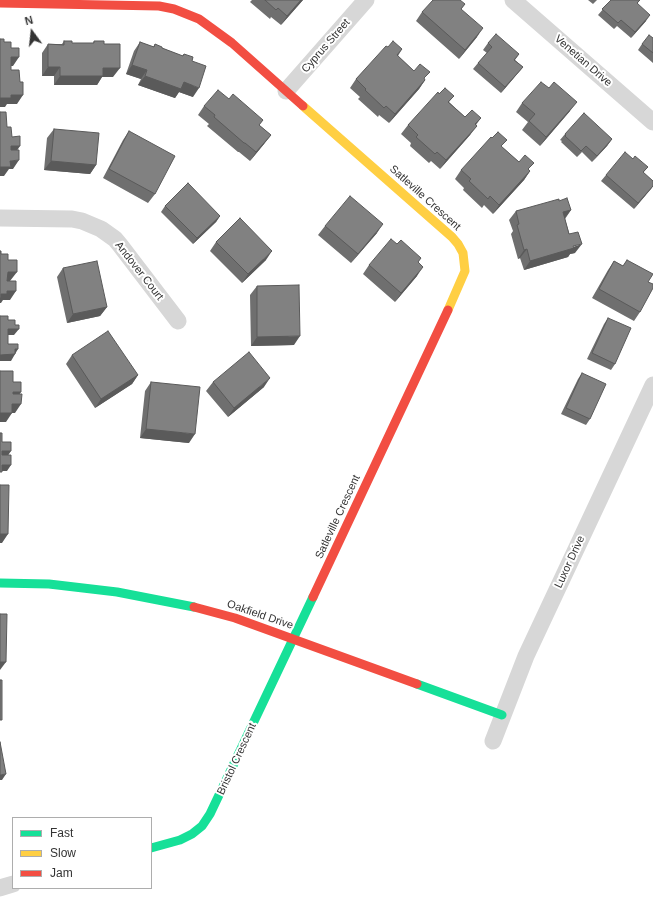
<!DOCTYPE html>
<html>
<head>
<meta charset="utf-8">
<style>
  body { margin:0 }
  #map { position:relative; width:653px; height:901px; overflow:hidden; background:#fff; font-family:Helvetica,sans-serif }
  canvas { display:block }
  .legend { position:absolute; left:12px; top:817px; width:140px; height:72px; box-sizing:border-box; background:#fff; border:1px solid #adadad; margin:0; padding:5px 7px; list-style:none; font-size:12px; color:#333 }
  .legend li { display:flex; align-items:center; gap:8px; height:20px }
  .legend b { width:20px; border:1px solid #adadad }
  .north { position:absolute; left:12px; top:12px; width:40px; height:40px; -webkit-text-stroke:3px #fff; paint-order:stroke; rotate:345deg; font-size:11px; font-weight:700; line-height:16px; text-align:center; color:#333 }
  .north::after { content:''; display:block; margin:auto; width:14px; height:18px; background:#333; clip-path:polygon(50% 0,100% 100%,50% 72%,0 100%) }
</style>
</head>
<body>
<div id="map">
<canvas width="653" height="901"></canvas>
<ul class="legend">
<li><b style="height:5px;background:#16e098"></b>Fast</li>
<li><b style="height:5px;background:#ffcf43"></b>Slow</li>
<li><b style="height:5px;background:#f24e42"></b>Jam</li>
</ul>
<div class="north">N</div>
</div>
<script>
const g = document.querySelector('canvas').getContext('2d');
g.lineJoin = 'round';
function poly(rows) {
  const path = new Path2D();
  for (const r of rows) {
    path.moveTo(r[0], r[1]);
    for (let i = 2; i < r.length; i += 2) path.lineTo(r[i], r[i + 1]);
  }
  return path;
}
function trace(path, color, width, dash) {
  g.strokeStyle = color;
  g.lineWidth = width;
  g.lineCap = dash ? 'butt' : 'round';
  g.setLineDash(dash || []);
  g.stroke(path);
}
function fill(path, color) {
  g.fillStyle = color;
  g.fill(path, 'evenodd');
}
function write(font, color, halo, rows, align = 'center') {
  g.font = font + ' Helvetica,sans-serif';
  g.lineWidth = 4;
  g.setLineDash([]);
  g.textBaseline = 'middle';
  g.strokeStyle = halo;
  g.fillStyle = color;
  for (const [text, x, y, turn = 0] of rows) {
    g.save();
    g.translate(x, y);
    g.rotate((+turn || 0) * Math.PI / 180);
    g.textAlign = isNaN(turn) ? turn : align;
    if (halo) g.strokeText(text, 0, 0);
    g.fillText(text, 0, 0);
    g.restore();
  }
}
const street = poly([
  [513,0,653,122],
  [286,91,366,0],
  [0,218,72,219,82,221,101,229,115,239,120,245,178,321],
  [493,741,526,656,653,385],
  [0,888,13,884]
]);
const fast = poly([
  [0,583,49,584,117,592,194,607],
  [417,684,502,715],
  [151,848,180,840,192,834,202,826,210,814,313,597]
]);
const slow = poly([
  [303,106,452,237,458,244,463,253,465,271,448,310]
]);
const jam = poly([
  [0,3,159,6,174,9,199,19,232,43,303,106],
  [313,597,448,310],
  [194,607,235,618,417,684]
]);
const wall = poly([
  [252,0,303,0,281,25,271,17,270,19,250,2],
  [588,0,597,0,593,4],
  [611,0,640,0,637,4,646,21,631,38,617,26,614,29,598,15],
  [465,4,461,9,477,37,459,59,416,21,422,12],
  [653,38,653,63,638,50,642,44],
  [64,41,72,43,93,43,94,41,104,44,113,77,102,77,97,85,54,85,54,76,42,76,42,53,48,44,62,44],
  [140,42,153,47,155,44,162,48,182,56,184,54,192,61,193,97,179,92,175,98,138,85,141,79,126,74,134,51],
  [488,43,519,54,515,60,523,67,518,73,501,93,473,69,478,63,487,53,483,50],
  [388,47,402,49,398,56,414,71,425,80,419,89,389,123,379,115,378,117,358,99,360,97,350,88,356,79],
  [439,94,454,96,449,102,465,117,481,118,476,125,470,135,440,169,431,161,429,163,410,146,411,143,401,134,408,125],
  [229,99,263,120,259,125,271,135,264,144,250,161,239,152,238,152,207,126,209,124,198,115,204,106],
  [522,103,570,111,540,146,522,130,528,122,516,112],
  [54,129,96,165,90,174,44,170,47,138],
  [129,131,155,194,148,203,103,178,123,140],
  [565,134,612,139,607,146,592,162,582,152,577,157,561,142,562,141,560,140],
  [502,147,519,162,530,171,524,180,493,214,484,205,482,208,463,190,464,188,455,179,461,170],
  [633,159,648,167,643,173,653,181,653,186,634,209,601,181,606,175],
  [559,201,571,210,565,219,575,253,570,254,568,257,524,270,520,258,518,259,511,234,513,231,509,220,516,211],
  [165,206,220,216,216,222,193,244,161,212],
  [325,226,377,233,351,263,318,235],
  [216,242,266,260,242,283,210,251],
  [397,244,421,258,418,262,417,276,395,302,363,274,369,265],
  [627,260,648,282,640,312,634,321,592,298,608,270,614,261,623,266],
  [63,268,107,307,100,316,67,323,57,277],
  [257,286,294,345,251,346,250,295],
  [608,318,615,364,611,370,587,359,604,324],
  [72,355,138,375,132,384,95,408,66,364],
  [582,373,590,419,586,425,561,414,578,379],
  [151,382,189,443,140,438,145,391],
  [213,382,264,387,228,417,206,391]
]);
const shadedWall = poly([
  [301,0,303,0,281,25,287,16],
  [650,15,646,21,631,38,635,32],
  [483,28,477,37,459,59,465,50],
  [11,57,19,57,13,66,4,66],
  [132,65,147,70,141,79,126,74],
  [48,67,60,67,54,76,42,76],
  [523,67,518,73,501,93,505,87],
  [103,68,120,68,113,77,102,77,97,85,54,85,60,76],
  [145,76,184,82,199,88,193,97,179,92,175,98,138,85],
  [425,80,419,89,389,123,395,114],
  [11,95,23,95,17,104,7,104,5,107,0,107,0,98],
  [577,102,570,111,540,146,546,137],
  [477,126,470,135,440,169,446,160],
  [271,135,264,144,250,161,256,152],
  [612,139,607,146,592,162,597,156],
  [11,146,20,146,14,155,4,155],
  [19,160,13,169,9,169,4,176,0,176,0,167,10,161],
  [51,161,96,165,90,174,44,170],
  [530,171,524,180,493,214,499,205],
  [653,186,651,189,634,209,638,203],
  [571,210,564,219,563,212],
  [220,216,216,222,193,244,197,238],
  [383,224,377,233,351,263,358,254],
  [582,244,575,253,570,254,568,257,524,270,530,261],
  [527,249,520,258,518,259,524,250],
  [272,251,266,260,242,283,248,274],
  [423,267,417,276,395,302,401,293],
  [8,272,17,272,10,281,1,281],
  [7,291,16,291,10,300,3,300,1,303,0,303,0,295,1,294],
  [107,307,100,316,67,323,73,314],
  [8,329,19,329,14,335,4,335],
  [300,336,294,345,251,346,257,337],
  [15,349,18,349,11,361,0,361,0,355],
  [138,375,132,384,95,408,101,399],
  [270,378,264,387,228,417,234,408],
  [13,392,21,392,15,401,6,401],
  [12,404,21,404,15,413,6,413],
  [0,413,12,413,6,422,0,422],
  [146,429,195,434,189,443,140,438],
  [2,451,11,451,7,457,0,457],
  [2,465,11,465,7,471,0,471],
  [0,534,8,534,2,543,0,543],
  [0,662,6,662,0,670],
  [6,774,2,780,0,780,0,775]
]);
const building = poly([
  [265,0,301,0,287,16,278,8,276,10,265,0],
  [433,0,460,0,465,4,461,9,483,28,465,50,422,12,433,0],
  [611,0,640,0,637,3,650,15,635,32,621,20,618,23,602,9,611,0],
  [496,34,519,54,514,60,523,67,505,87,478,63,492,47,488,43,496,34],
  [649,35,653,38,653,53,642,44,649,35],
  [0,39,4,39,4,42,11,42,11,48,19,48,19,57,11,57,11,70,19,70,20,82,23,82,23,95,11,95,11,98,0,98,0,39],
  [64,41,72,41,72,43,94,43,94,41,104,41,104,44,120,44,120,68,103,68,103,76,60,76,60,67,48,67,48,44,64,45,64,41],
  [393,41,402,49,397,55,414,71,420,64,430,72,424,78,425,80,395,114,386,106,384,108,365,90,366,89,356,79,386,46,388,47,393,41],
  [140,42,154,47,155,44,162,47,162,48,183,56,184,54,193,57,192,61,206,66,199,88,184,82,181,89,145,76,147,70,132,65,140,42],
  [541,82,549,88,554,82,577,102,546,137,529,121,535,114,522,103,541,82],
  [445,88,454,96,448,102,465,117,472,110,481,118,475,124,477,126,446,160,437,152,435,154,416,137,418,135,408,125,438,92,439,94,445,88],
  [218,90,229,99,233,94,263,120,259,125,271,135,256,152,245,143,244,143,214,117,215,115,204,106,218,90],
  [0,112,6,112,7,127,11,127,12,137,20,136,20,146,11,146,11,150,19,150,19,160,10,161,11,167,0,167,0,112],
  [584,113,612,139,597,156,586,146,581,151,565,136,566,135,565,134,584,113],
  [54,129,99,133,96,165,51,161,54,129],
  [129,131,175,156,155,194,109,169,129,131],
  [498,132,507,140,501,146,519,162,525,155,534,163,528,169,530,171,499,205,490,196,488,199,469,181,471,179,461,170,491,137,492,138,498,132],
  [625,152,633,159,635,156,648,167,643,172,653,181,653,186,638,203,606,175,625,152],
  [188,183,220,216,197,238,165,206,188,183],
  [350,196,383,224,358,254,325,226,350,196],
  [567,198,571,210,563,212,569,234,578,232,582,244,573,246,574,248,530,261,527,249,524,250,517,225,519,224,516,211,559,199,559,201,567,198],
  [240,218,272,251,248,274,216,242,240,218],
  [391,239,397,244,401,240,421,258,418,262,423,267,401,293,369,265,391,239],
  [0,251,1,251,1,254,8,254,8,260,17,260,17,272,8,272,7,281,16,281,16,291,7,291,7,294,1,294,1,298,0,298,0,251],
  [627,260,653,274,648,282,653,284,653,288,640,312,599,289,614,261,623,266,627,260],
  [97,261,107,307,73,314,63,268,97,261],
  [299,285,300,336,257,337,257,286,299,285],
  [0,316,8,316,8,320,15,320,15,325,19,325,19,329,8,329,8,344,18,344,18,349,15,349,15,354,0,355,0,316],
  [608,318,631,328,615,364,592,353,608,318],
  [108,331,138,375,101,399,72,355,108,331],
  [249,352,270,378,234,408,213,382,249,352],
  [0,371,13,371,13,382,21,382,21,392,13,392,13,394,22,394,21,404,12,404,12,413,0,413,0,371],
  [582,373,606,384,590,419,566,408,582,373],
  [151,382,200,387,195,434,146,429,151,382],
  [0,433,2,433,2,442,11,442,11,451,2,451,2,455,11,455,11,465,2,465,2,472,0,472,0,433],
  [0,485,9,485,8,534,0,534,0,485],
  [0,614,7,614,6,662,0,662,0,614],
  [0,680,2,680,2,720,0,720,0,680],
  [0,742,6,774,0,775,0,742]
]);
const streetNames = [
  ["Cyprus Street",326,46,-49],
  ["Venetian Drive",583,61,41],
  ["Satleville Crescent",425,198,42],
  ["Andover Court",139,271,52],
  ["Satleville Crescent",338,517,-65],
  ["Luxor Drive",570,562,-65],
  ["Oakfield Drive",260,615,19],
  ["Bristol Crescent",237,759,-65]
];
trace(street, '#d7d7d7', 17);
trace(fast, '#16e098', 9);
trace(slow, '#ffcf43', 9);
trace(jam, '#f24e42', 9);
fill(wall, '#6f6f6f');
fill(shadedWall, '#5a5a5a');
fill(building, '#818181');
trace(building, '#5a5a5a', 1);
write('11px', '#333', '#fff', streetNames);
</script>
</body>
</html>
